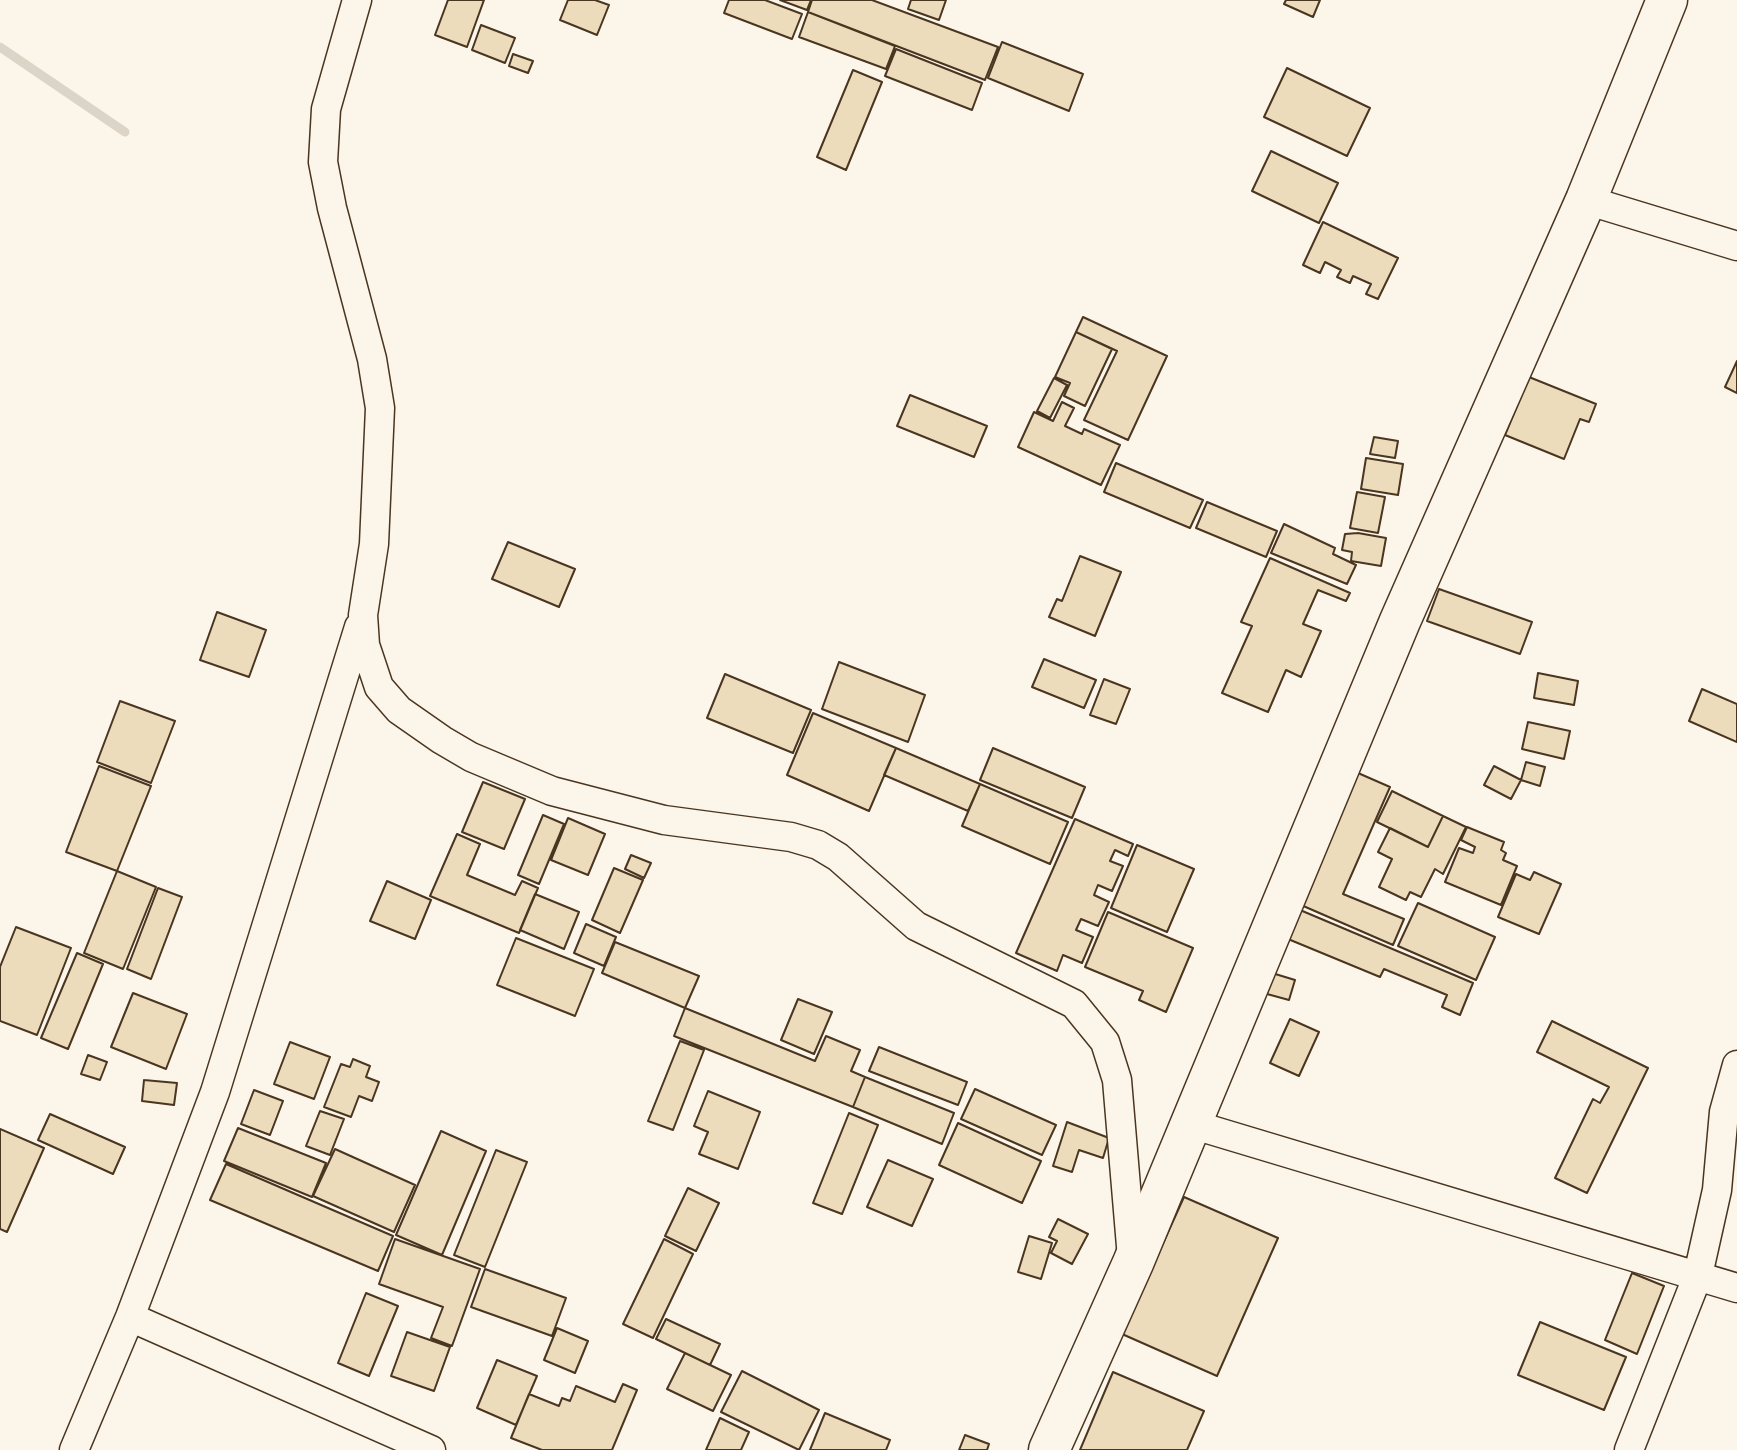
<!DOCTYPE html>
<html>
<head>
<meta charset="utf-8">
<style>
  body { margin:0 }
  canvas { display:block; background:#fbf6e9 }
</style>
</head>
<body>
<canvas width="1737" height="1450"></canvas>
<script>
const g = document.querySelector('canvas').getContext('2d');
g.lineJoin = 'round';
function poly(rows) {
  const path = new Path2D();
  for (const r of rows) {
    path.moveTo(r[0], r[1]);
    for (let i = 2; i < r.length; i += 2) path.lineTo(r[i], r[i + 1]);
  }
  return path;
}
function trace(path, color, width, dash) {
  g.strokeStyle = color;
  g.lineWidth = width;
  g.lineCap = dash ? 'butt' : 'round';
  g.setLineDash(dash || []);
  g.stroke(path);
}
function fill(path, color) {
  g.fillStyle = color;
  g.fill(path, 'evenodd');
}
const stream = poly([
  [0,47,125,132]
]);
const building = poly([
  [448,0,484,0,467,47,435,35,448,0],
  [568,0,595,0,609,5,597,35,560,20,568,0],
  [729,0,765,0,802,14,792,39,724,13,729,0],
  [780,0,811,0,807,10,780,0],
  [812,0,872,0,998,47,985,80,808,12,812,0],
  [911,0,946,0,939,20,908,9,911,0],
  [1286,0,1320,0,1313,17,1284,4,1286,0],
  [808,12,895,46,886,69,799,37,808,12],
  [481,25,515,38,505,63,472,50,481,25],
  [1002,42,1083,74,1069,111,988,78,1002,42],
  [896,49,982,83,972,110,885,76,896,49],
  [513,54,533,61,528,73,509,66,513,54],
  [1287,68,1370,108,1347,156,1264,117,1287,68],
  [853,70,882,82,846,170,817,157,853,70],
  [1271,151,1338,183,1319,223,1252,191,1271,151],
  [1323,222,1398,258,1378,299,1366,294,1371,284,1353,276,1350,283,1337,277,1341,270,1325,262,1320,273,1303,265,1323,222],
  [1083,317,1167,356,1128,440,1084,420,1117,351,1076,332,1083,317],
  [1076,332,1112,349,1085,406,1064,396,1070,383,1055,377,1076,332],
  [1737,361,1737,393,1725,387,1737,361],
  [1529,377,1596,404,1589,422,1580,419,1564,459,1505,435,1529,377],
  [1054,378,1067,385,1050,418,1037,411,1054,378],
  [910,395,987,426,974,457,897,426,910,395],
  [1062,402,1074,408,1065,426,1082,434,1084,429,1120,445,1101,485,1018,447,1034,412,1053,421,1062,402],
  [1374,437,1398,441,1395,458,1370,454,1374,437],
  [1366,458,1403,464,1398,495,1361,489,1366,458],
  [1116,463,1203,500,1190,528,1104,492,1116,463],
  [1357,492,1385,497,1378,533,1350,528,1357,492],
  [1207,502,1277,531,1266,557,1196,528,1207,502],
  [1284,524,1335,548,1333,554,1356,565,1347,584,1271,553,1284,524],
  [1358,533,1386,538,1381,566,1351,561,1352,552,1342,550,1345,534,1358,533],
  [508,542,575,569,559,607,492,579,508,542],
  [1080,556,1121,572,1095,636,1049,617,1057,599,1062,601,1080,556],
  [1270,558,1350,593,1346,601,1318,590,1303,624,1321,631,1301,677,1286,670,1268,712,1222,693,1252,626,1241,622,1270,558],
  [1439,589,1532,622,1520,654,1427,621,1439,589],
  [217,612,266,630,249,677,200,660,217,612],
  [1044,659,1096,680,1084,708,1032,687,1044,659],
  [839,662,925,695,908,742,822,709,839,662],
  [1538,673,1578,681,1574,705,1534,698,1538,673],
  [725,674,811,710,793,753,707,718,725,674],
  [1104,679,1130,689,1116,724,1090,715,1104,679],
  [1702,689,1737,704,1737,742,1689,721,1702,689],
  [120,701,175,721,151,783,97,762,120,701],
  [813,713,896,748,869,811,787,775,813,713],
  [1528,722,1570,731,1564,759,1522,749,1528,722],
  [896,748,980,784,968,811,884,775,896,748],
  [993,748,1085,787,1072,818,980,780,993,748],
  [1526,762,1545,767,1540,786,1521,780,1526,762],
  [99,766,151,786,117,871,66,852,99,766],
  [1494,766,1521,780,1511,799,1484,785,1494,766],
  [1358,773,1390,787,1343,894,1404,919,1393,945,1301,905,1358,773],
  [483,782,525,799,504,849,462,832,483,782],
  [980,784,1068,822,1050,864,962,826,980,784],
  [1392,791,1443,816,1428,847,1377,822,1392,791],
  [543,815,564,824,539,884,518,875,543,815],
  [1443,816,1466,827,1443,874,1435,869,1421,897,1410,892,1406,900,1379,887,1392,859,1378,852,1390,828,1428,847,1443,816],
  [568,818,605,834,588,875,551,860,568,818],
  [1075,819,1133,844,1128,856,1115,850,1110,861,1123,866,1112,891,1098,885,1094,895,1109,902,1098,926,1081,919,1076,930,1093,937,1082,963,1063,955,1057,971,1016,953,1075,819],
  [1467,827,1504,842,1501,850,1506,853,1503,860,1517,866,1501,905,1445,882,1459,848,1473,853,1475,847,1461,840,1467,827],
  [457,834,480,844,467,875,515,895,522,881,538,888,519,933,430,896,457,834],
  [1137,845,1194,869,1167,932,1111,908,1137,845],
  [631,855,651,863,644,878,625,869,631,855],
  [614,868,643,880,620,933,592,920,614,868],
  [117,871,156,887,123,969,84,953,117,871],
  [1534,872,1561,884,1539,934,1498,917,1516,874,1530,880,1534,872],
  [387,881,431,900,415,939,370,921,387,881],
  [158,888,182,897,151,979,127,969,158,888],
  [535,894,579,912,564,949,520,930,535,894],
  [1418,903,1495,937,1476,980,1398,946,1418,903],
  [1300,910,1473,983,1460,1015,1442,1007,1447,995,1384,969,1380,977,1288,939,1300,910],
  [1108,912,1193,948,1166,1012,1139,1000,1143,991,1085,967,1108,912],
  [586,924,616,937,604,966,574,953,586,924],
  [16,927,71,948,37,1035,0,1021,0,967,16,927],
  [516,938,594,969,575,1016,497,985,516,938],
  [615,942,699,976,685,1008,602,973,615,942],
  [77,953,103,964,68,1049,41,1038,77,953],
  [1272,973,1295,980,1289,1000,1267,994,1272,973],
  [133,993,187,1014,166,1069,111,1047,133,993],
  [798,999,832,1012,814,1054,781,1040,798,999],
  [685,1008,815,1061,826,1036,860,1050,851,1071,865,1077,853,1107,674,1036,685,1008],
  [1290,1019,1319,1032,1299,1076,1270,1063,1290,1019],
  [1552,1021,1648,1068,1587,1193,1555,1178,1593,1099,1600,1103,1609,1087,1537,1052,1552,1021],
  [680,1041,704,1050,673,1130,648,1121,680,1041],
  [290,1042,330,1057,314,1099,274,1084,290,1042],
  [879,1047,967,1082,958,1105,869,1071,879,1047],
  [88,1055,107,1062,100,1080,81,1074,88,1055],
  [353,1059,370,1066,366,1077,379,1082,372,1101,359,1096,351,1117,324,1107,341,1064,350,1067,353,1059],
  [865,1077,954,1113,942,1144,853,1107,865,1077],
  [144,1080,177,1083,174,1105,142,1101,144,1080],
  [975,1089,1056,1125,1042,1155,961,1119,975,1089],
  [254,1090,283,1101,270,1135,241,1124,254,1090],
  [708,1091,760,1112,738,1169,699,1154,708,1132,694,1126,708,1091],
  [320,1111,344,1119,330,1155,306,1146,320,1111],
  [849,1113,878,1125,842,1214,813,1203,849,1113],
  [50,1114,125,1147,113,1174,38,1140,50,1114],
  [1067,1122,1109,1138,1103,1158,1079,1150,1072,1172,1053,1166,1067,1122],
  [958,1123,1041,1161,1022,1203,939,1165,958,1123],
  [238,1128,326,1163,312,1197,224,1161,238,1128],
  [0,1129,44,1148,7,1232,0,1229,0,1129],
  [441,1131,486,1151,442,1255,396,1235,441,1131],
  [335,1149,415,1185,394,1232,313,1196,335,1149],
  [496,1150,527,1162,485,1267,454,1255,496,1150],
  [888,1160,933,1179,912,1226,867,1207,888,1160],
  [226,1164,393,1236,378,1271,210,1200,226,1164],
  [688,1188,719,1203,696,1251,665,1236,688,1188],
  [1184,1197,1278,1238,1217,1376,1122,1334,1184,1197],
  [1058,1219,1088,1234,1072,1264,1051,1253,1057,1241,1049,1237,1058,1219],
  [1029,1236,1052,1243,1041,1279,1018,1272,1029,1236],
  [395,1239,480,1269,452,1346,431,1338,443,1307,379,1284,395,1239],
  [664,1239,693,1254,653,1338,623,1324,664,1239],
  [485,1269,566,1298,552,1336,471,1307,485,1269],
  [1632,1273,1664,1286,1637,1354,1605,1340,1632,1273],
  [366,1293,398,1306,369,1376,338,1363,366,1293],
  [666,1319,720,1344,710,1365,656,1339,666,1319],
  [1540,1322,1626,1357,1604,1410,1518,1375,1540,1322],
  [557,1328,588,1341,575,1373,544,1360,557,1328],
  [407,1332,450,1347,434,1391,391,1376,407,1332],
  [685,1353,731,1375,713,1411,667,1389,685,1353],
  [497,1360,537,1376,516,1425,477,1408,497,1360],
  [742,1371,819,1410,799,1450,721,1412,742,1371],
  [1113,1372,1204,1411,1187,1450,1080,1450,1113,1372],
  [623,1384,637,1390,612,1450,542,1450,511,1438,529,1394,559,1406,562,1398,570,1401,576,1386,615,1402,623,1384],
  [825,1413,890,1440,886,1450,810,1450,825,1413],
  [720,1418,749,1432,741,1450,706,1450,720,1418],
  [965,1435,989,1444,987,1450,959,1450,965,1435]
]);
const street = poly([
  [357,0,326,109,323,162,332,208,372,359,380,408,374,544,363,615,365,645,379,687,399,710,442,740,471,757,552,791,664,820,791,837,818,845,838,857,916,926,1074,1004,1105,1042,1117,1080,1132,1258],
  [1586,200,1737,246],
  [1191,1124,1737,1288],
  [130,1317,431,1450],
  [74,1450,130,1317,215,1092,359,627],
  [1629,1450,1698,1275,1717,1190,1724,1112,1737,1065]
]);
const secondary = poly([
  [1049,1450,1133,1263,1400,621,1586,200,1667,0]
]);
trace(stream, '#dcd4c6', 9);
fill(building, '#ecdcbc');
trace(building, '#4a3520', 2);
trace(street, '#4a3520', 31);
trace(secondary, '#4a3520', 43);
trace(street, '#fbf6e9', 28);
trace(secondary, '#fbf6e9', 40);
</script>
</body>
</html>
